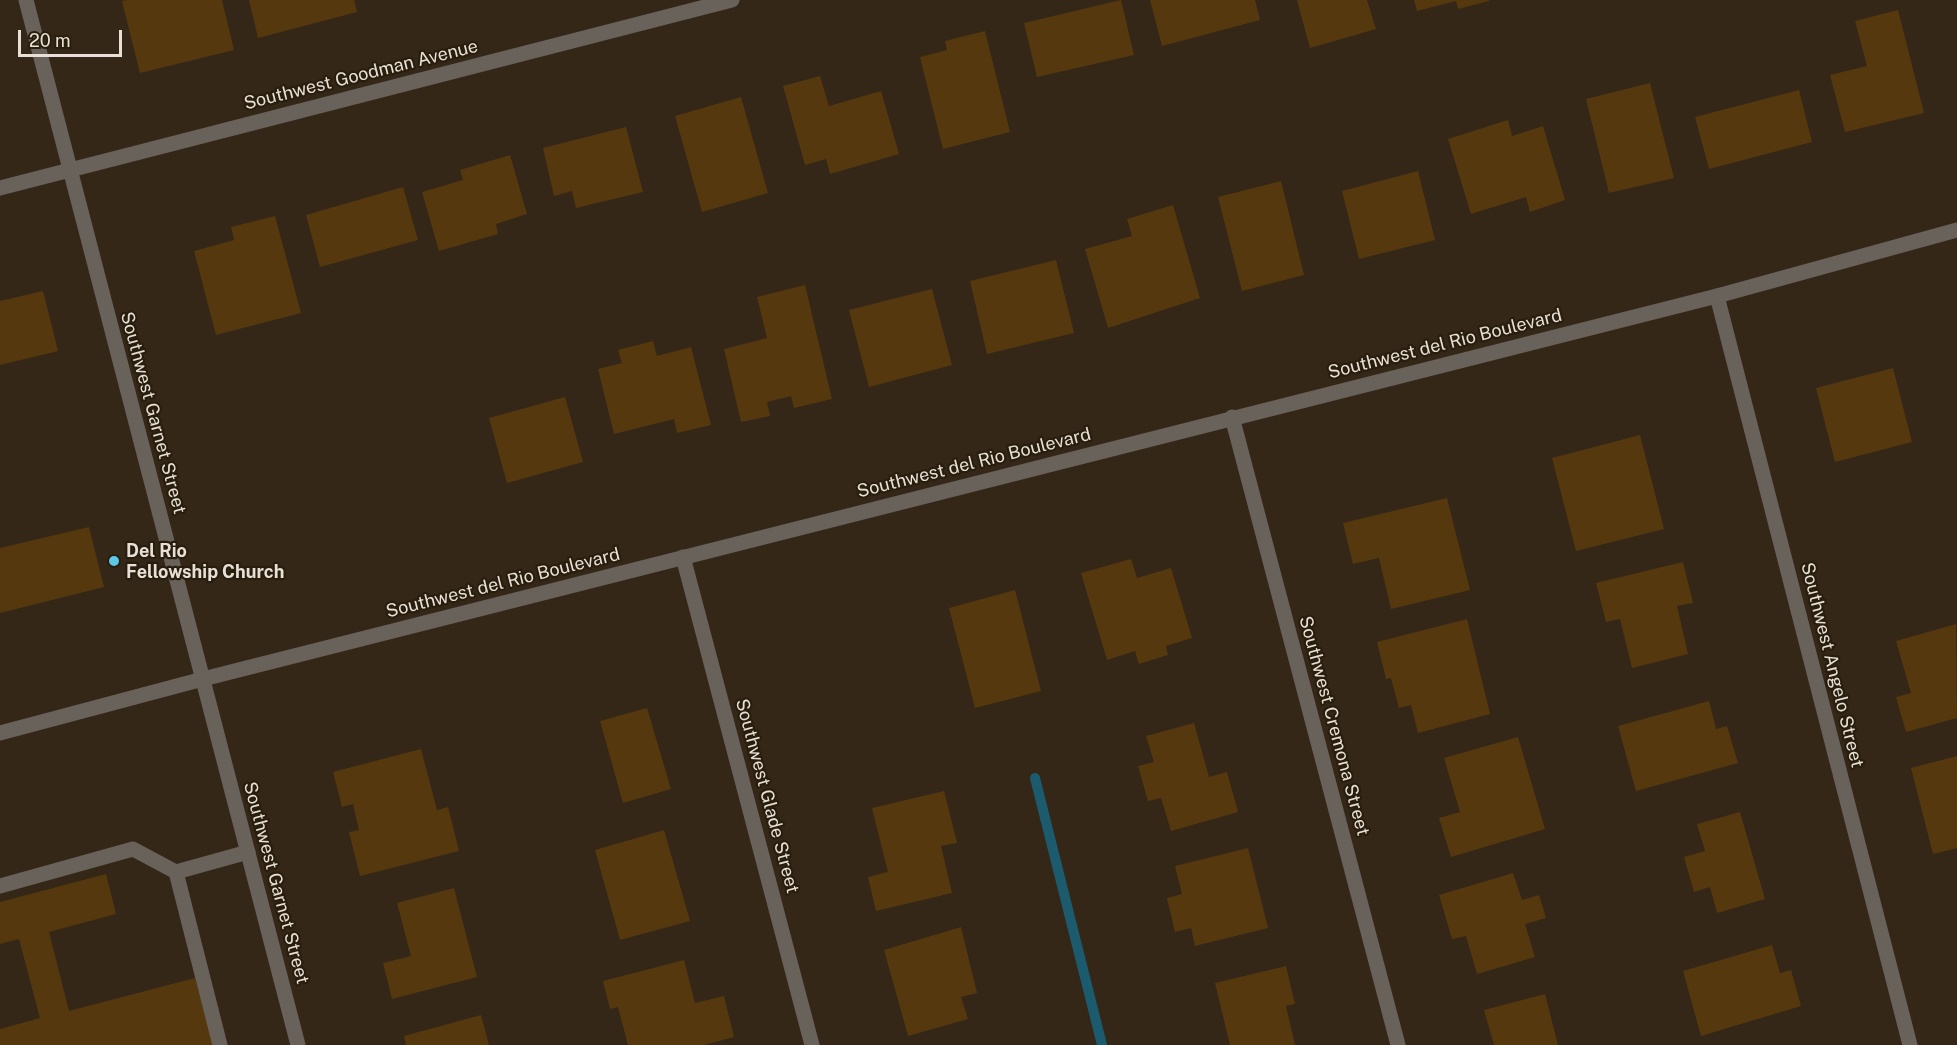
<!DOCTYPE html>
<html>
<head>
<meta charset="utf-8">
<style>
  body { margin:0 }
  #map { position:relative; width:1957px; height:1045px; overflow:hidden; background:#342718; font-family:"Public Sans",sans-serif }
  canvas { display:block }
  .scale { position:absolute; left:18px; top:30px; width:104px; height:27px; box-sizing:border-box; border:3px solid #e8e0d6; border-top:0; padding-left:8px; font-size:18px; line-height:21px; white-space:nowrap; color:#e8e0d6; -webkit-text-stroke:4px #291e0e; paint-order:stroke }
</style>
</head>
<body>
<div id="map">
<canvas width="1957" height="1045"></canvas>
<div class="scale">20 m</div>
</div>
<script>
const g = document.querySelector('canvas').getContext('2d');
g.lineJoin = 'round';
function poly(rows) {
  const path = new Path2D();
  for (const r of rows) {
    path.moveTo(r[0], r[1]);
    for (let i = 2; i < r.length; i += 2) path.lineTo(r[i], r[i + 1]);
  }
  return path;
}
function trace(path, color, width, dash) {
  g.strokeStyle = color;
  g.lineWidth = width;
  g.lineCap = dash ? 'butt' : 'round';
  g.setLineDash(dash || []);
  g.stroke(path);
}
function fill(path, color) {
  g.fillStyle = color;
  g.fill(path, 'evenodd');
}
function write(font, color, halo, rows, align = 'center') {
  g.font = font + ' "Public Sans",sans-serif';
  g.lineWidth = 4.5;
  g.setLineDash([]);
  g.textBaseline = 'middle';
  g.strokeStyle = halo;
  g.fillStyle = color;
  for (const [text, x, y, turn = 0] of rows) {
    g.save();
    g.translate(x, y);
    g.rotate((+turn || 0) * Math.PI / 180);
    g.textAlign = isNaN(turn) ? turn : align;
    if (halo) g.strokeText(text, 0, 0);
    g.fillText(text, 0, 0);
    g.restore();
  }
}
const stream = poly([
  [1035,778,1102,1045]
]);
const building = poly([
  [128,0,222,0,234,50,140,73,122,1],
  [249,0,354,0,357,12,258,38],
  [1121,0,1134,55,1037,77,1024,23],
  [1150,0,1255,0,1260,20,1162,46],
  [1297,0,1367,0,1376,29,1310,48],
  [1414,0,1489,0,1489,1,1458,9,1456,1,1417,11],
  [1898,10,1924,113,1845,132,1830,75,1867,66,1855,21],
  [985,31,1010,132,943,149,920,57,947,50,945,41],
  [820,76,829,106,881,91,899,154,830,174,826,159,805,165,783,86],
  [1650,83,1674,178,1609,193,1586,99],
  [1799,90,1812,142,1709,169,1695,117],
  [741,97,768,193,702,212,675,116],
  [1508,120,1512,136,1543,126,1565,200,1530,212,1526,197,1471,214,1448,139],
  [626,127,643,192,576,208,572,191,554,196,543,148],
  [510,155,527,214,496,224,498,234,439,251,422,192,463,180,460,170],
  [1418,171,1435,240,1359,259,1342,191],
  [1281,181,1304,275,1242,291,1218,197],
  [403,187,418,240,320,267,306,215],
  [1173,205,1200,298,1108,328,1085,249,1132,236,1127,219],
  [275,216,301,313,216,335,194,251,234,240,231,227],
  [1056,260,1074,333,987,354,970,281],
  [805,285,832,399,794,408,791,396,767,402,770,416,741,422,724,349,767,338,757,297],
  [932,289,952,365,869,387,849,310],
  [43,291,58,351,0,365,0,301],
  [653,341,657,356,691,347,711,425,677,433,674,419,614,434,598,369,622,363,618,350],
  [1893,368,1912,442,1835,462,1816,388],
  [565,397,583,462,507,483,489,418],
  [1640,435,1664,529,1576,551,1552,458],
  [1447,498,1470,590,1391,609,1379,558,1353,564,1343,523],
  [89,527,104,587,0,613,0,548],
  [1131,559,1137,578,1171,568,1192,638,1166,646,1168,655,1139,664,1135,651,1107,660,1081,573],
  [1683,562,1693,603,1677,606,1688,654,1632,668,1620,619,1606,622,1596,583],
  [1015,590,1041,691,975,708,949,608],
  [1467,619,1490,714,1418,733,1411,705,1399,708,1391,678,1386,679,1377,642],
  [1956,624,1957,718,1906,732,1896,697,1911,693,1896,641],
  [1709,701,1716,729,1727,726,1738,763,1636,791,1618,726],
  [647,708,671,789,623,803,600,721],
  [1194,723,1209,777,1227,772,1238,812,1171,831,1161,798,1148,801,1138,766,1154,762,1146,736],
  [1518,737,1545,829,1451,857,1439,818,1460,812,1444,758],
  [421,749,437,810,448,807,459,851,360,876,349,832,359,830,353,804,342,807,333,772],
  [1957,756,1957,848,1933,854,1911,768],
  [944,791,957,843,941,846,952,893,876,911,868,877,888,872,872,808],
  [1740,812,1765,899,1717,913,1710,887,1694,892,1684,857,1705,851,1697,824],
  [664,830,690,921,620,940,595,850],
  [1248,848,1268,928,1195,946,1191,928,1175,932,1167,898,1182,894,1175,866],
  [1513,873,1522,900,1539,895,1546,918,1525,924,1535,957,1477,974,1466,936,1452,939,1439,895],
  [106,874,116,914,49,932,69,1011,195,978,213,1045,0,1045,0,1029,40,1018,19,939,0,944,0,902],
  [454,888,477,977,392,999,383,963,411,956,397,903],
  [961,927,977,993,961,997,968,1019,908,1036,884,950],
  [1772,945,1780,973,1791,970,1801,1006,1701,1036,1683,971],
  [684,960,695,1003,724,996,734,1037,704,1045,628,1045,618,1007,610,1009,603,981],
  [1286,966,1295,1004,1286,1006,1295,1045,1230,1045,1215,983],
  [1545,994,1558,1045,1494,1045,1484,1010],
  [481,1015,489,1045,406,1045,404,1036]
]);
const service = poly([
  [0,886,133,849,176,872],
  [220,1045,176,872,248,852]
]);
const minor = poly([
  [26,0,298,1045],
  [0,188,732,0],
  [1717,296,1910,1045],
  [1232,417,1398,1045],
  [683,557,812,1045]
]);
const tertiary = poly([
  [0,733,203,679,1717,296,1957,230]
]);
const markers = [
  [114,561,6,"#5dc7e8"]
];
const streetNames = [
  ["Southwest Goodman Avenue",361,75,-14],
  ["Southwest del Rio Boulevard",1445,344,-14],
  ["Southwest Garnet Street",153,413,75],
  ["Southwest del Rio Boulevard",974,463,-14],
  ["Southwest del Rio Boulevard",503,583,-14],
  ["Southwest Angelo Street",1832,665,76],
  ["Southwest Cremona Street",1334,726,75],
  ["Southwest Glade Street",767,796,75],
  ["Southwest Garnet Street",276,883,75]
];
const poiNames = [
  ["Del Rio",126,551],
  ["Fellowship Church",126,572]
];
trace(stream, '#1c5b6d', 10);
fill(building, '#55380e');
trace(service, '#68625a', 15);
trace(minor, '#68625a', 15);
trace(tertiary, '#68625a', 15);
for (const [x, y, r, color] of markers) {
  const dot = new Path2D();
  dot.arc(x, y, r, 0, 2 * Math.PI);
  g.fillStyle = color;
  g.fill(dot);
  trace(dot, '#291e0e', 2);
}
write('18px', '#e8e0d6', '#291e0e', streetNames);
write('bold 18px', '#e8e0d6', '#291e0e', poiNames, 'left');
</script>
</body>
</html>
